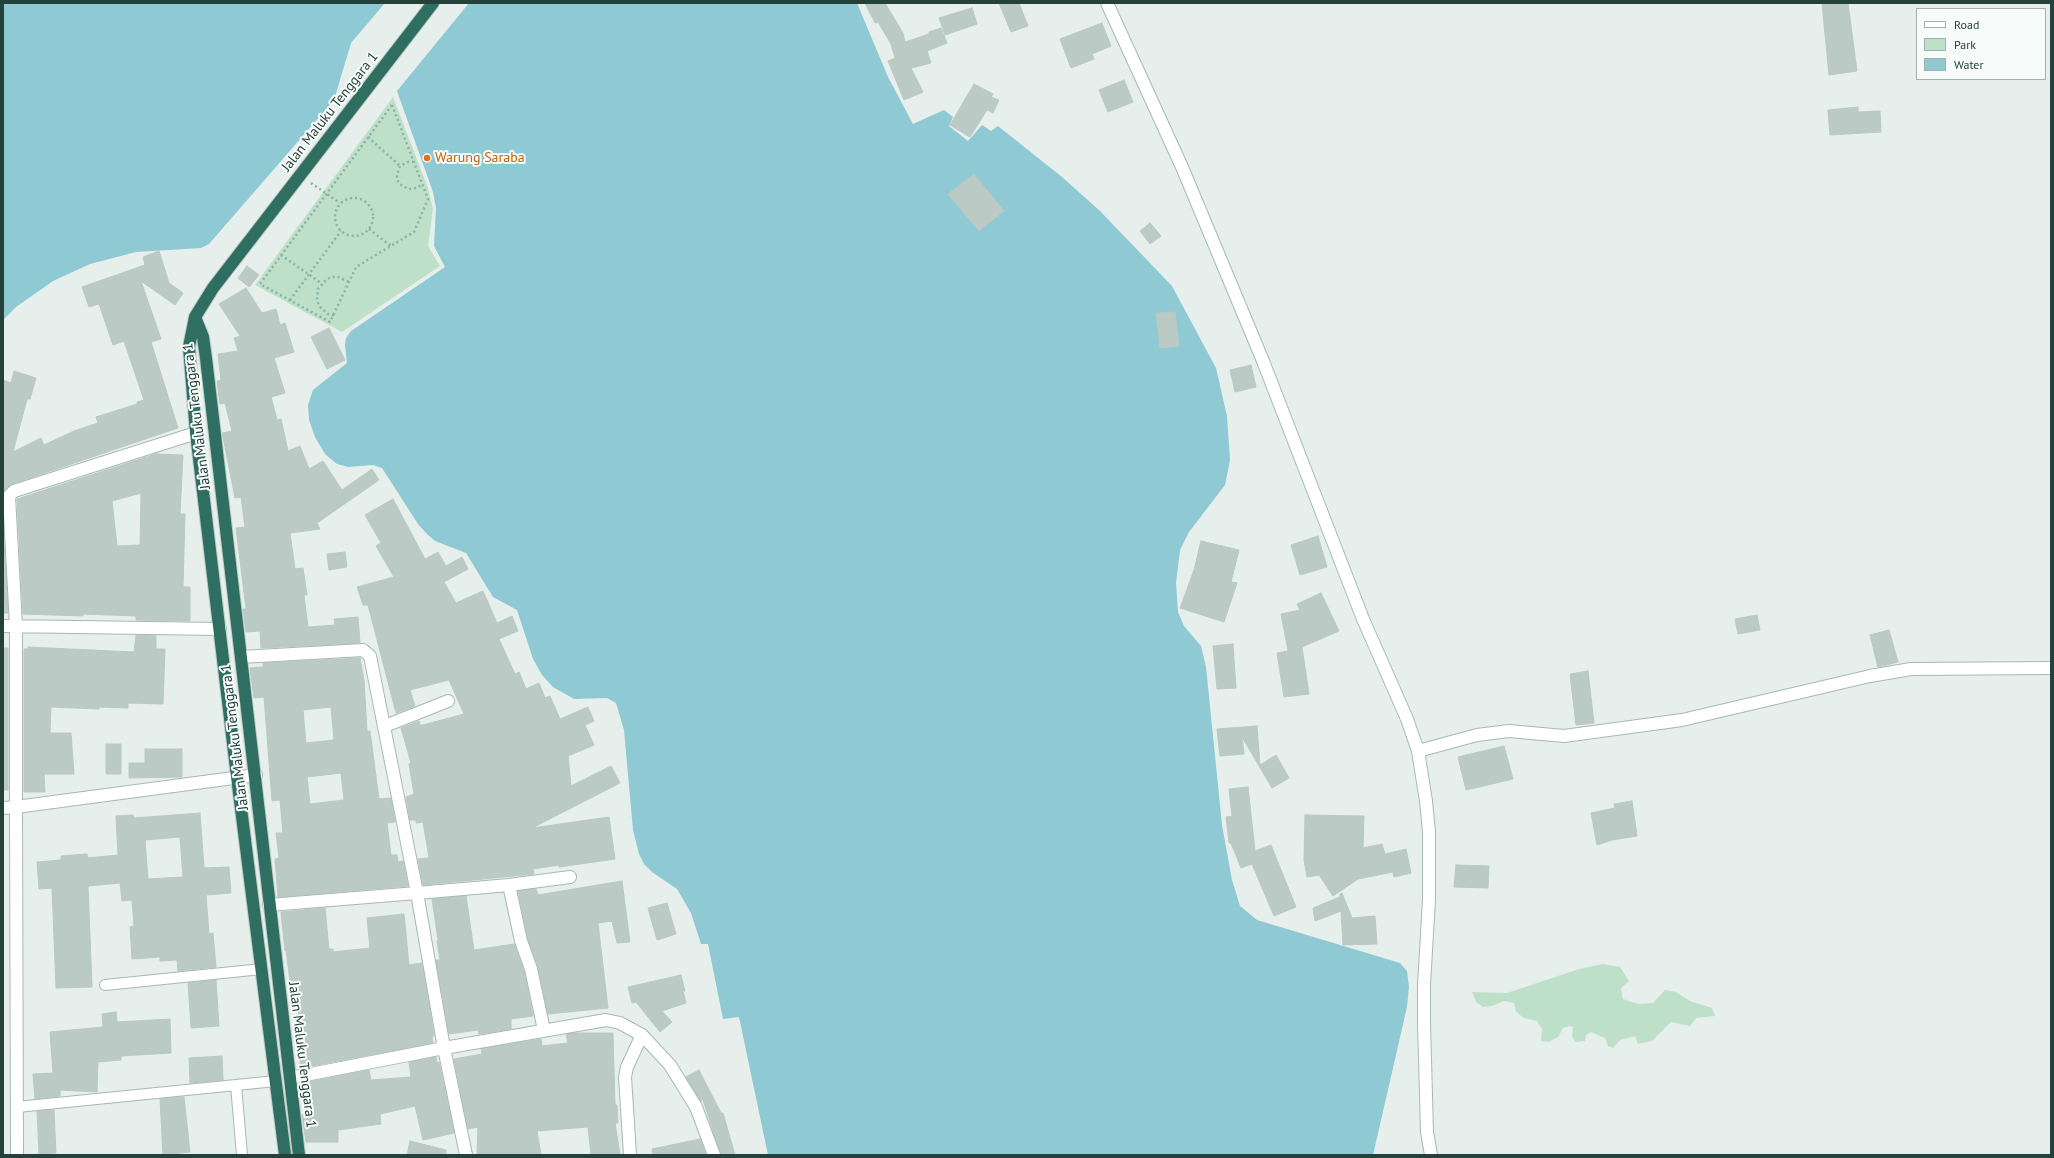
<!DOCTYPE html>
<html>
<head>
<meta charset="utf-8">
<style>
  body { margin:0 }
  #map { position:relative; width:2054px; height:1158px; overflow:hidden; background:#e6efeb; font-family:"PT Sans",sans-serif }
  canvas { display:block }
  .frame { position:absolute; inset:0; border:4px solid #24423a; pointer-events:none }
  .legend { position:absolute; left:1916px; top:8px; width:130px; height:72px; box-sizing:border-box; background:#f7fbf9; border:1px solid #a3b1ad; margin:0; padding:5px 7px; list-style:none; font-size:12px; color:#24423a }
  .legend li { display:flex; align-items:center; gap:8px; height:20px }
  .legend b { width:20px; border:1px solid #a3b1ad }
</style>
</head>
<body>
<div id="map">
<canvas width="2054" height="1158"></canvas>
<div class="frame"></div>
<ul class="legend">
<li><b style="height:5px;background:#fff"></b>Road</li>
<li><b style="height:11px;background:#bfe0c8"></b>Park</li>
<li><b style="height:11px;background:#8ec9d4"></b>Water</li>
</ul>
</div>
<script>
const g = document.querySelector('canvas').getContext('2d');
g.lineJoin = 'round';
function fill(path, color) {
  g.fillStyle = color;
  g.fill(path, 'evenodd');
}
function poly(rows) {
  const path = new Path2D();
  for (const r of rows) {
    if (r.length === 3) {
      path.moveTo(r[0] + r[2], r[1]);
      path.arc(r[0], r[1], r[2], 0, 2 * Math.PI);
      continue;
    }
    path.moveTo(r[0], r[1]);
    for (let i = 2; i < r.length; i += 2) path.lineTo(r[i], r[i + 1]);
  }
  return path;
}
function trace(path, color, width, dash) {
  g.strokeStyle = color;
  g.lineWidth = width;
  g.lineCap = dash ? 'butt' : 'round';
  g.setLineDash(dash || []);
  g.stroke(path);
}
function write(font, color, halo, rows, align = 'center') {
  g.font = font + ' "PT Sans",sans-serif';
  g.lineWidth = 4;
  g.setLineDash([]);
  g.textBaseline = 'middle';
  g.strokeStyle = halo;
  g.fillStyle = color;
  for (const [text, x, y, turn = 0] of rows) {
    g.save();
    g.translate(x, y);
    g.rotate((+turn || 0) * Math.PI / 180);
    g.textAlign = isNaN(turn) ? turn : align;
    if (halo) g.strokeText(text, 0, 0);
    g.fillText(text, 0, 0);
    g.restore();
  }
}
const green = poly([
  [393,97,428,188,433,209,428,246,440,266,342,332,255,285],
  [1603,964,1620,967,1629,981,1621,988,1623,999,1638,1004,1653,1003,1665,990,1676,992,1690,1001,1712,1008,1715,1016,1696,1018,1690,1026,1671,1022,1652,1041,1638,1044,1635,1036,1620,1040,1613,1048,1608,1046,1605,1038,1591,1032,1586,1035,1585,1041,1575,1042,1572,1036,1573,1027,1569,1026,1563,1028,1558,1037,1549,1042,1541,1041,1542,1029,1537,1021,1524,1018,1516,1012,1514,1003,1504,1001,1492,1006,1483,1007,1476,1002,1472,992,1507,993,1579,969]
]);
const water = poly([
  [3,3,385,3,351,43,334,100,209,244,201,248,136,252,90,264,53,281,16,307,3,320],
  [469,3,857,3,888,77,913,124,944,110,953,117,949,126,968,141,982,125,991,131,998,126,1062,177,1100,211,1172,286,1216,368,1227,416,1230,460,1225,485,1189,532,1180,550,1176,583,1178,612,1184,626,1201,646,1206,667,1222,825,1232,880,1240,906,1257,920,1400,963,1407,971,1409,987,1407,1007,1373,1155,768,1155,739,1017,723,1019,708,944,701,944,691,913,677,889,652,872,644,864,639,854,633,830,624,730,616,703,607,698,574,699,553,687,542,675,533,659,517,610,493,597,466,553,435,541,427,534,418,524,382,468,373,465,348,467,337,464,325,454,315,437,309,420,308,405,313,390,347,363,345,345,346,338,351,331,445,267,434,246,436,208,433,192,397,91]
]);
const building = poly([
  [865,3,885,3,903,33,905,42,929,34,929,32,941,28,947,43,927,51,931,63,911,68,923,92,904,100,888,61,895,58,891,44,878,22,875,23,865,3],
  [999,3,1019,3,1028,26,1011,32,999,3],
  [1822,3,1848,3,1857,71,1829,75,1822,3],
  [972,8,977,24,945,35,939,18,972,8],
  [1102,23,1111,46,1092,54,1094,59,1071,68,1060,39,1102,23],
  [1124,80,1133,102,1108,112,1099,90,1124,80],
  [974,84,993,94,991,97,999,100,993,113,987,110,970,137,950,125,974,84],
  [1858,107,1858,112,1880,111,1881,132,1830,135,1828,110,1858,107],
  [974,174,1004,211,979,231,948,194,974,174],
  [1150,223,1161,236,1150,244,1140,231,1150,223],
  [159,251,169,283,183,293,175,305,141,281,161,339,151,342,178,428,12,484,3,492,3,380,11,383,14,371,36,378,30,399,27,399,13,452,41,438,44,445,74,431,98,423,96,417,137,404,137,402,144,400,124,341,113,345,99,304,89,307,82,287,145,265,143,257,159,251],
  [247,266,259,275,249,287,238,278,247,266],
  [246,288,262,313,276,309,280,325,285,323,294,352,274,358,285,393,271,397,277,420,281,419,288,451,300,446,309,469,323,461,342,490,372,469,379,480,317,523,320,529,290,533,295,569,303,568,307,595,304,595,308,627,335,625,334,619,358,617,360,643,261,648,260,631,246,632,243,609,246,609,236,528,245,527,241,497,235,498,223,437,222,433,232,431,225,403,220,404,217,381,221,380,218,354,238,351,234,338,240,336,219,304,246,288],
  [1175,312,1179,346,1160,348,1156,313,1175,312],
  [329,328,345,360,327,369,311,337,329,328],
  [1251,365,1256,387,1235,392,1230,370,1251,365],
  [156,454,183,455,180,514,185,514,183,587,190,587,190,621,136,620,136,616,83,614,83,616,23,614,17,499,156,454],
  [141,493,140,545,117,546,112,501,141,493],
  [393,499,425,559,438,552,446,566,462,557,468,569,444,582,456,603,483,591,497,623,512,616,518,631,499,639,515,674,519,672,526,689,539,683,545,698,550,696,560,719,588,707,594,721,585,725,594,745,568,756,571,786,611,766,620,783,532,828,609,817,615,859,559,867,559,865,533,869,534,874,423,885,418,859,429,858,423,822,416,823,416,820,410,820,406,797,414,794,409,764,411,763,401,728,419,721,420,725,423,725,464,714,449,680,410,690,415,706,396,713,368,605,363,605,357,587,394,577,376,546,381,543,365,515,393,499],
  [3,524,8,613,3,613,3,524],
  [1318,536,1327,567,1300,575,1291,545,1318,536],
  [1201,541,1239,550,1231,582,1237,583,1224,622,1180,608,1194,570,1201,541],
  [345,552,347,567,329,570,327,554,345,552],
  [1321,593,1339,631,1302,647,1309,694,1284,697,1277,653,1288,651,1281,614,1300,610,1297,604,1321,593],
  [1757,615,1760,630,1738,634,1735,619,1757,615],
  [1889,630,1898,662,1878,667,1870,635,1889,630],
  [136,635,156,636,156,649,165,649,163,704,128,703,128,708,99,707,99,709,51,707,50,733,71,733,74,774,44,774,45,792,24,792,24,649,28,649,28,647,134,652,136,635],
  [1233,644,1236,688,1217,689,1213,646,1233,644],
  [3,648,8,648,8,790,3,790,3,648],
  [360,658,364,680,367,731,370,731,379,799,391,798,395,822,387,823,391,855,397,855,398,862,403,861,408,886,278,897,275,859,279,858,276,833,283,833,280,800,272,801,264,697,254,698,250,668,263,667,263,663,360,658],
  [331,707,334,740,306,743,303,710,331,707],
  [341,773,344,800,310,804,307,777,341,773],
  [1588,671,1594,723,1576,725,1570,674,1588,671],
  [1257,726,1260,765,1276,755,1289,778,1272,788,1242,737,1244,754,1220,756,1217,729,1257,726],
  [106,744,121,744,121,774,106,774,106,744],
  [1504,746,1513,779,1466,790,1458,757,1504,746],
  [145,749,182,749,182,777,129,778,129,763,145,763,145,749],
  [1248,787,1255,851,1271,845,1296,907,1274,916,1252,864,1241,868,1231,843,1229,843,1226,817,1232,816,1229,789,1248,787],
  [1632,801,1637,836,1612,840,1597,845,1591,813,1615,808,1614,804,1632,801],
  [200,813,204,868,229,867,231,893,206,895,209,934,213,933,216,967,178,971,177,960,160,961,160,957,132,959,130,927,134,926,132,900,122,901,120,883,88,886,92,987,56,988,52,888,39,889,37,862,61,860,61,856,87,854,88,858,118,855,116,816,133,815,134,818,200,813],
  [180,837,183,877,148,879,145,840,180,837],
  [1305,815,1364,816,1363,848,1382,844,1385,854,1406,849,1411,873,1394,877,1393,872,1358,879,1333,896,1319,875,1307,877,1304,860,1305,815],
  [1456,865,1489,866,1488,888,1454,887,1456,865],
  [622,881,630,942,617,943,612,921,598,923,608,1008,548,1014,538,967,528,939,518,891,536,889,538,895,622,881],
  [1342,893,1352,918,1375,916,1377,944,1343,945,1341,911,1315,921,1313,908,1340,897,1340,894,1342,893],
  [466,896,474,950,514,944,524,971,533,1016,511,1019,511,1029,479,1034,478,1030,449,1034,436,960,440,960,437,941,438,940,432,899,466,896],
  [667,903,676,934,657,940,648,908,667,903],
  [325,908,329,949,333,949,333,952,370,948,367,918,404,914,409,965,422,963,434,1036,432,1037,433,1043,301,1068,297,1037,301,1037,297,996,292,997,286,950,285,951,281,912,325,908],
  [681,975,685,991,683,991,686,1003,662,1011,672,1022,660,1032,636,1002,632,1003,628,987,681,975],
  [216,980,219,1026,191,1028,188,983,216,980],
  [116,1012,117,1022,170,1019,171,1053,121,1056,121,1060,98,1062,97,1092,60,1090,60,1096,35,1099,33,1074,53,1073,50,1032,103,1027,102,1014,116,1012],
  [573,1033,613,1033,615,1105,617,1105,618,1123,615,1123,620,1155,591,1155,588,1127,537,1131,541,1155,477,1155,478,1127,468,1129,454,1059,482,1054,481,1049,541,1039,542,1046,568,1043,566,1034,573,1033],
  [222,1056,223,1080,190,1083,189,1058,222,1056],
  [436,1057,437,1063,439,1062,454,1133,423,1140,415,1106,380,1114,381,1124,338,1130,338,1142,306,1142,302,1115,308,1114,303,1083,369,1070,371,1080,411,1077,409,1062,436,1057],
  [699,1070,721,1113,723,1113,735,1155,721,1155,703,1100,701,1101,686,1077,699,1070],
  [184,1097,190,1152,163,1155,160,1099,184,1097],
  [54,1110,56,1153,39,1154,37,1111,54,1110],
  [700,1139,706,1155,653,1155,652,1149,700,1139],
  [410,1141,446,1150,446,1155,407,1155,410,1141]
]);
const path = poly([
  [392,105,428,199,414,232,356,267,330,322,260,284,392,105],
  [368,137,400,166],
  [414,162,408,162,400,166,397,175,397,180,400,184,408,189,417,188,422,184],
  [311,183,340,203],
  [354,217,19],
  [369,229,391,246],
  [281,255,321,283],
  [290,300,341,231],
  [334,315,328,314,319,306,317,300,318,289,326,280,331,277,338,277,349,282]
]);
const lane = poly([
  [105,985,262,969],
  [236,1085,242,1155],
  [17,1107,276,1081]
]);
const street = poly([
  [196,433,14,491,9,496,16,626,16,807,256,775],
  [3,626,220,629],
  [241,657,363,650,370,656,417,893,269,905],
  [385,726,448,701],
  [1418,751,1477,735,1509,731,1564,736,1682,720,1870,676,1911,669,2051,668],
  [3,808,16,807,17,1155],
  [509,885,521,941,531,969,544,1030],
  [290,1078,444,1048,417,893,509,885,570,877],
  [466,1155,444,1048,606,1020,620,1023,642,1035,670,1065,696,1107,714,1155],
  [630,1155,625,1077,627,1067,642,1035]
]);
const secondary = poly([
  [1107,3,1182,167,1263,361,1363,619,1407,719,1418,751,1426,801,1429,832,1429,899,1424,985,1424,1023,1427,1132,1431,1155]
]);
const highway = poly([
  [195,317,203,337,206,358,299,1155],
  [285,1155,237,777,196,433,189,347,195,317,213,288,433,3]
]);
const markers = [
  [427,158,4,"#e8710a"]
];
const streetNames = [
  ["Jalan Maluku Tenggara 1",330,112,-52],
  ["Jalan Maluku Tenggara 1",197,416,-97],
  ["Jalan Maluku Tenggara 1",235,737,-97],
  ["Jalan Maluku Tenggara 1",302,1055,83]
];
const foodNames = [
  ["Warung Saraba",435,158]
];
fill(green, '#bfe0c8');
fill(water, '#8ec9d4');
fill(building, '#bbcac4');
trace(building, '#b8c9c2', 1);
trace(lane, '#a8b8b2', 12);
trace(street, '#a8b8b2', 14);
trace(secondary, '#a4bbb3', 14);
trace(highway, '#c2cac8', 14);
trace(path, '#86b3a5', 2.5, [2, 3]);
trace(lane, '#fff', 10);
trace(street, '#fff', 12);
trace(secondary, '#fff', 12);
trace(highway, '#2f6f62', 12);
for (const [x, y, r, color] of markers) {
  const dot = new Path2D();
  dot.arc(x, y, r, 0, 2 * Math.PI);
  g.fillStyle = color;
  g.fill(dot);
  trace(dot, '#f7fbf9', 1.5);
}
write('14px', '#24423a', '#f7fbf9', streetNames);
write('14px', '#c56008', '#f7fbf9', foodNames, 'left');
</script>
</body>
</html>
